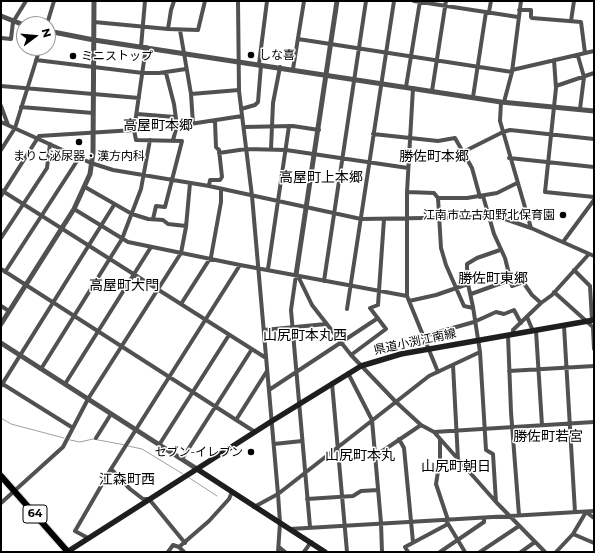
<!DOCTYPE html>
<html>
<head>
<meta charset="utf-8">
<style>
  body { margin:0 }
  #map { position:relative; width:595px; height:553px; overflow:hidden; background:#fff; font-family:Montserrat,sans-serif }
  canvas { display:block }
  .frame { position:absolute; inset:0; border:2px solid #000; pointer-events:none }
  .north { position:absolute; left:16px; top:16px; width:40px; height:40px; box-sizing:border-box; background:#fff; border:1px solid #999; border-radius:50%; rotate:74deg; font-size:11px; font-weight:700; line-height:16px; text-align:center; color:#000 }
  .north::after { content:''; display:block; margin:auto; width:14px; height:18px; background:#000; clip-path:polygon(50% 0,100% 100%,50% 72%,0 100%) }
</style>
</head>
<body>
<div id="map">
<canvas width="595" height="553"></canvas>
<div class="frame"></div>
<div class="north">N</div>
</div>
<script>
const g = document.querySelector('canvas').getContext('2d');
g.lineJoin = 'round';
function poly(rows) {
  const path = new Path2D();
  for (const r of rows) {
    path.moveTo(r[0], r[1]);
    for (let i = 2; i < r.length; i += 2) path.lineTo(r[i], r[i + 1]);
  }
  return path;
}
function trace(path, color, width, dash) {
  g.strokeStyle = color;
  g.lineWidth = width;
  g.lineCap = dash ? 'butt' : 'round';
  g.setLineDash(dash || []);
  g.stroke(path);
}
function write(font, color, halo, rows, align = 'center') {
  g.font = font + ' Montserrat,"Noto Sans JP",sans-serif';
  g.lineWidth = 3;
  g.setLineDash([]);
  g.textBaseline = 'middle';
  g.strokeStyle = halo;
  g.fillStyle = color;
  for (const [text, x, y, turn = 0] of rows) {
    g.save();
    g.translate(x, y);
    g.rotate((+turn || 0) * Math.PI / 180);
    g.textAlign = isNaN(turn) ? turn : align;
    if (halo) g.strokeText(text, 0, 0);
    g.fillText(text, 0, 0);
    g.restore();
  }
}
const stream = poly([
  [1,418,11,424,64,438],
  [70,440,80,442,93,439,125,445],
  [128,446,142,449,183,474],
  [188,477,217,496]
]);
const minor = poly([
  [238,1,239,91,252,196,278,494,280,523,278,552],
  [414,1,518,17],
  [519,10,531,10,531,17,532,18,581,22,585,53],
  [489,12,491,1],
  [571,21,574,1],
  [94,22,168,29,198,30,205,1],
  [47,24,54,1],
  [168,29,171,10,174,1],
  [180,30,191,94,193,124],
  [1,38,11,39,13,22,26,1],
  [298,39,512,72],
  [141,47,145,1],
  [578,56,584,77,580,109],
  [36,60,143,73,159,73,186,69],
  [554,60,556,88,545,192,594,197],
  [259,64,267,1],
  [293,69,304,1],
  [512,70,594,51],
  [166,73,174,104,177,126,173,140],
  [1,86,139,98],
  [556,86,594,73],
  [406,87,420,1],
  [413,88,407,192,407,296,438,372],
  [432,91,446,1],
  [191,94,239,90],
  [473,97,486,12],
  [501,102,500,121,531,228],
  [504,102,512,72,521,1],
  [1,106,8,125],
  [21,107,93,113],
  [241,109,255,105,258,102,261,65],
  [137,114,175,117],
  [1,122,91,163,113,170,209,186,361,219,488,217,505,219,531,228,594,256],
  [177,126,242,116],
  [244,127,293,126,319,130],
  [134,130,136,140,182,141,165,207,156,206,153,219],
  [373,134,438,141,455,138,472,168,480,197],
  [271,149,273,103,280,67],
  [1,150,15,128,40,48],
  [463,152,503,132,510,130,594,139],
  [219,153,246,149,286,150,408,168],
  [509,158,594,167],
  [209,186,210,180,220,180,222,177,219,150,216,147,215,121],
  [85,187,132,214,148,219,163,220,168,224,186,226],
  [1,190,266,358],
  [407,192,434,193,438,198,467,198,497,193,517,183],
  [1,196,39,136,134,130,146,47],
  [483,196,494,234,505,258,512,286,523,282,532,295,541,303],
  [438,198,441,248,446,265,464,306,473,308],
  [74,209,128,242,240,265,407,296],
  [1,238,47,168,50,144],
  [563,242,594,200],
  [1,269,255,432],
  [268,269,289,126],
  [574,270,590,286,592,320],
  [5,272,79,158],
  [296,275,291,310,310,527],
  [298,276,312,305,351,355,396,402,421,425,434,432,496,502,545,552],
  [324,281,366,1],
  [554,292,594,328],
  [471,294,510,280],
  [409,301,436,295,468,284],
  [181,304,211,257,221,202,221,189],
  [1,306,9,311],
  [347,309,394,1],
  [527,317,533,331],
  [564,326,575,512],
  [593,328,594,349],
  [264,330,326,324],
  [536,331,542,425],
  [508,335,511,412,519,515],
  [513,335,513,330,541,303,552,295,589,254],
  [424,336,474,322,496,312,504,314,514,310,521,323],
  [351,355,386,329,370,308,378,305,384,219],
  [453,365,458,460],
  [41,369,122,239,141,189,150,140],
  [509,371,594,366],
  [348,373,372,420,381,523,382,552],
  [1,383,73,428],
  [332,383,347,552],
  [65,384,151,247],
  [1,386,114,205],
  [269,390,378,318],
  [236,420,267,371],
  [434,432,594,422],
  [96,438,111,414],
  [399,439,404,448,413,542],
  [440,439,440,459,436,484,448,520],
  [274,444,302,441],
  [159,445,229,335],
  [375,456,421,425],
  [182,459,252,349],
  [111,469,130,489,143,499,149,499,185,543],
  [307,499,353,496,361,491,378,490],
  [496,502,493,454,486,450,480,352,473,307,468,284,467,267,467,264,477,258,500,250],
  [1,503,63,447,88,399,181,253,186,227,190,183],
  [254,507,278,494,429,376,480,352],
  [586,512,594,518],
  [447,522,465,552],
  [290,529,594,511],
  [573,534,594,543],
  [88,538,75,531,111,469,240,265],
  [179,547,209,521,229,499,232,492],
  [279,547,285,552],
  [168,552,173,545,179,547,184,552],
  [304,552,311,542],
  [408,552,405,547,448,524],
  [440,552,484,522,484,518],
  [480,552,519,526],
  [521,552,535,542],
  [556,552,573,534,586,512]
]);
const tertiary = poly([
  [1,16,24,25],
  [48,31,94,40,501,102,594,111],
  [296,275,337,1],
  [1,324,74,209,90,174,93,153,94,1],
  [1,343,197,469]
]);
const secondary = poly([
  [197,469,325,552],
  [67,552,272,421,361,366,401,354,594,320]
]);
const primary = poly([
  [1,476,68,552]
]);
const markers = [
  [251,55,4,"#000"],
  [73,56,4,"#000"],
  [79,142,4,"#000"],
  [563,215,4,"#000"],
  [251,452,4,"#000"]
];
const shields = [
  [35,514,24]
];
const shieldNames = [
  ["64",35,514]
];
const poiNames = [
  ["しな喜",259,55],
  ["ミニストップ",81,56],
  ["まりこ泌尿器・漢方内科",79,156,"center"],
  ["江南市立古知野北保育園",555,215,"right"],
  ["セブン-イレブン",243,452,"right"]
];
const streetNames = [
  ["県道小渕江南線",415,342,-12]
];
const quarterNames = [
  ["高屋町本郷",158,126],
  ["勝佐町本郷",434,157],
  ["高屋町上本郷",321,178],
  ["勝佐町東郷",493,279],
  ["高屋町大門",124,286],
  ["山尻町本丸西",305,336],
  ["勝佐町若宮",548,437],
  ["山尻町本丸",360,456],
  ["山尻町朝日",456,467],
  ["江森町西",127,480]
];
trace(stream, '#9f9f9f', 1);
trace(primary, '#dbdbdb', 8);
trace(minor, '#515151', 4);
trace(tertiary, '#515151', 5);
trace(secondary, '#1e1e1e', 5.5);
trace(primary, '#000', 6);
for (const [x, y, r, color] of markers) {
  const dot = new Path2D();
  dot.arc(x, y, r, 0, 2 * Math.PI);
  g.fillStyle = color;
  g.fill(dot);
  trace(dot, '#fff', 1.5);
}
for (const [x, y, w] of shields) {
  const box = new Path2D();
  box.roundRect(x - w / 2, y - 9, w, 18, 3);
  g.fillStyle = '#fff';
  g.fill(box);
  trace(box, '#000', 1);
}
write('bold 11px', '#000', null, shieldNames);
write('12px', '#000', '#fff', poiNames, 'left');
write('12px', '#000', '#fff', streetNames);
write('14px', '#000', '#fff', quarterNames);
</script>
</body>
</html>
